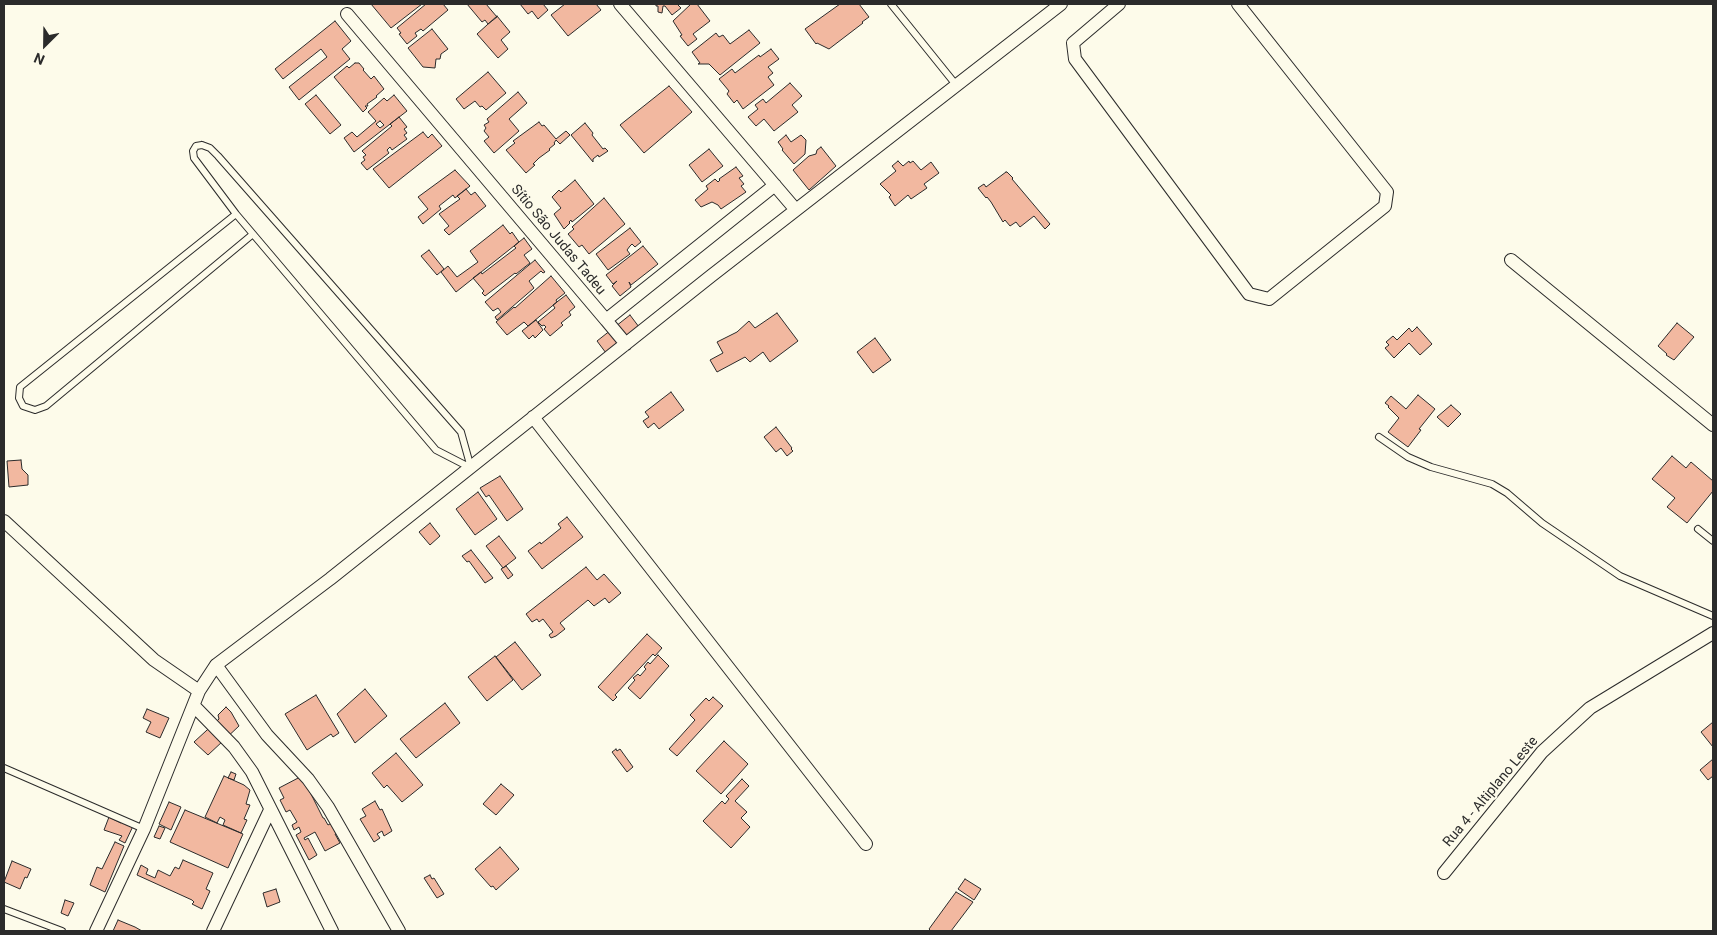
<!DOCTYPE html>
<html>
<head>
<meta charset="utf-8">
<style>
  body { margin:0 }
  #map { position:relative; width:1717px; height:935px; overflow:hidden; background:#fdfbea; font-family:Roboto,sans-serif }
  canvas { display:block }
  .frame { position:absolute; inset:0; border:5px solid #2b2b2b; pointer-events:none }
  .north { position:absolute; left:20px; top:20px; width:50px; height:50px; -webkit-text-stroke:4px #fdfbea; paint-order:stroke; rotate:203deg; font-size:14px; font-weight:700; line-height:20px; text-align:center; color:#2b2b2b }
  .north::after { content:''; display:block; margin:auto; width:18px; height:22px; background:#2b2b2b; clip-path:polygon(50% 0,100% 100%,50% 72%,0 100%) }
</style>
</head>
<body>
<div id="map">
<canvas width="1717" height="935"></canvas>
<div class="frame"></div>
<div class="north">N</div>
</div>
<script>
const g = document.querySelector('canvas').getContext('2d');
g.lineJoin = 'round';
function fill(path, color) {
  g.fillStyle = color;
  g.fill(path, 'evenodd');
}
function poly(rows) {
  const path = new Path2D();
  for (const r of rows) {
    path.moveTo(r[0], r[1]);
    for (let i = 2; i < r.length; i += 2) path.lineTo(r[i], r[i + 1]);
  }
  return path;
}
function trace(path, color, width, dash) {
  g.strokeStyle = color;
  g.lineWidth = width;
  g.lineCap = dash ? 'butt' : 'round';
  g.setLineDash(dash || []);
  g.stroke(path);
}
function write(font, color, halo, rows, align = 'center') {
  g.font = font + ' Roboto,sans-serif';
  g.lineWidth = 4;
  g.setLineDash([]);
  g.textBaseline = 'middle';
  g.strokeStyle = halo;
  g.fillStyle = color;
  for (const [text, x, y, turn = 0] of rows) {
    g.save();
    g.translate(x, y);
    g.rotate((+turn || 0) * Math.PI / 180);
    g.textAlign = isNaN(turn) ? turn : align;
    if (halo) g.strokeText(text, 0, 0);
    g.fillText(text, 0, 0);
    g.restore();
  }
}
const building = poly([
  [371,4,422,4,391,28,371,4],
  [426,4,443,4,448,10,423,31,421,29,415,33,417,36,407,44,399,34,401,33,397,28,426,4],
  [467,4,486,4,497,17,488,24,485,20,482,22,467,4],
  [520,4,543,4,548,10,538,19,532,11,528,14,520,4],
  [565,4,596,4,601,10,568,36,551,15,565,4],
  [656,4,677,4,681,8,672,15,665,6,663,6,662,13,658,12,658,6,656,6,656,4],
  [691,4,697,4,710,21,693,34,697,39,688,46,680,36,682,35,673,21,691,4],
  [840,4,859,4,869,17,862,22,863,23,829,49,817,43,816,44,805,29,840,4],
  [497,16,510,32,501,40,508,49,498,58,477,34,497,16],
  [335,21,351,41,342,49,350,59,299,100,289,87,327,57,321,49,283,79,275,69,335,21],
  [432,29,448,49,441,54,440,59,436,59,435,68,423,67,408,48,432,29],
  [749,30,760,43,720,75,709,64,698,64,700,63,692,52,716,33,719,37,723,35,730,44,749,30],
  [771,49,779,59,768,67,773,73,768,77,774,85,743,109,737,100,734,103,727,94,729,91,719,79,732,69,735,73,759,55,760,57,771,49],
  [355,63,359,63,364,69,363,70,371,79,374,76,384,89,376,96,377,97,367,104,368,106,365,106,367,108,363,112,334,77,347,66,349,68,355,63],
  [488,72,506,93,486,110,482,106,480,107,475,101,464,109,456,99,488,72],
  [790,83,802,96,792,105,798,112,774,131,764,119,756,126,748,117,758,109,755,105,763,99,766,103,790,83],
  [669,86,692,112,644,153,620,125,669,86],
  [518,92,527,103,509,119,519,131,494,153,484,141,489,137,484,131,486,128,484,125,489,122,487,119,518,92],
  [316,95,341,125,330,134,305,104,316,95],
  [394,95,407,111,354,152,344,138,352,132,357,137,376,121,368,112,384,98,387,101,394,95],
  [380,121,384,125,380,128,376,124,380,121],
  [399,117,407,127,404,129,407,133,404,135,407,139,392,150,390,147,387,150,389,153,367,170,361,163,365,160,363,157,366,155,362,151,392,126,390,124,399,117],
  [539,122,542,126,544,125,556,139,566,131,570,135,560,144,556,140,554,143,555,144,549,149,550,150,539,158,533,164,535,165,526,173,506,150,515,143,513,141,539,122],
  [585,123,593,133,592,135,603,149,605,148,608,151,599,157,598,155,593,159,593,162,571,135,585,123],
  [423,132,428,138,432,134,442,146,389,188,373,169,423,132],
  [786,135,791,142,801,135,806,140,805,154,794,164,782,150,783,149,778,142,786,135],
  [821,147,836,166,809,190,793,170,809,156,816,154,817,150,821,147],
  [709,149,723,166,702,182,689,165,709,149],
  [898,161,903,166,909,161,910,163,913,161,921,170,931,162,939,173,924,184,927,188,911,199,908,195,895,206,889,197,891,195,880,184,896,171,892,166,898,161],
  [736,167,743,176,739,178,744,184,741,186,746,192,721,209,718,205,712,202,701,207,695,200,708,189,706,186,715,179,718,182,720,180,719,179,736,167],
  [455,170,470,186,455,198,453,195,439,206,441,209,423,224,418,217,428,209,418,197,455,170],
  [1006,172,1007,172,1013,178,1012,179,1050,224,1045,229,1034,216,1020,227,1016,222,1010,226,1005,220,1003,222,991,202,987,197,986,198,978,188,984,184,986,187,1006,172],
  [575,180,594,204,572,222,571,220,569,222,570,223,564,229,554,214,561,208,552,197,559,190,561,192,575,180],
  [466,189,471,195,475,192,486,206,449,235,444,230,449,226,439,214,460,199,457,196,466,189],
  [604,198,625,224,589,254,582,245,579,247,568,234,574,229,572,227,604,198],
  [503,225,510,234,512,232,519,242,456,292,441,272,448,266,457,277,478,262,470,251,503,225],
  [630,228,641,242,635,247,632,244,630,246,627,250,630,254,608,270,596,254,630,228],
  [524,238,532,249,524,255,530,263,516,274,515,273,485,296,482,293,484,291,473,278,481,272,482,274,516,248,514,246,524,238],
  [643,246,658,264,631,285,629,282,631,287,620,296,612,286,617,281,613,284,606,275,643,246],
  [429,250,444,269,437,275,421,256,429,250],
  [535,260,545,272,543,273,541,271,529,281,534,288,497,320,495,317,501,312,498,308,493,311,485,302,535,260],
  [551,276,565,293,556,300,557,302,528,326,524,322,507,335,496,322,514,307,515,308,551,276],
  [566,295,575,307,569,312,571,315,561,323,563,325,550,336,544,329,546,327,544,325,542,326,538,322,555,308,553,305,566,295],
  [777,313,798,341,770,362,763,352,750,362,745,357,717,372,710,360,723,353,717,342,737,332,749,321,755,328,777,313],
  [630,315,639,327,606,353,597,341,630,315],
  [536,320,543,330,535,338,533,335,529,339,522,331,536,320],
  [1677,323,1694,337,1674,360,1666,355,1667,354,1658,346,1677,323],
  [1417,327,1432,344,1420,355,1409,343,1394,358,1385,348,1389,345,1386,342,1393,336,1397,340,1409,328,1412,332,1417,327],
  [875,338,891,360,873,373,857,352,875,338],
  [671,392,684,410,659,429,654,423,648,428,643,421,649,417,645,412,671,392],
  [1418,395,1435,409,1419,429,1421,430,1408,447,1388,432,1399,418,1388,407,1389,406,1385,403,1391,396,1406,409,1418,395],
  [1451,405,1461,414,1448,427,1437,417,1451,405],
  [776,427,792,448,791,449,793,451,787,456,781,448,776,452,764,437,776,427],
  [1672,456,1686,468,1691,462,1713,481,1713,491,1687,523,1667,507,1675,498,1652,479,1672,456],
  [21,460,22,469,28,475,28,485,9,487,7,461,21,460],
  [500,476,523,509,507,521,489,495,486,497,480,488,500,476],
  [478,492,497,519,475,535,456,509,478,492],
  [567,517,583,537,542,569,528,551,540,542,541,544,561,528,558,524,567,517],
  [430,523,440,536,430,545,419,532,430,523],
  [499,536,516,558,503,568,486,546,499,536],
  [471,550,493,578,485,583,469,561,467,562,462,556,471,550],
  [506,566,513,575,508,579,501,569,506,566],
  [586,567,597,580,604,574,621,593,609,603,605,598,594,606,588,600,560,623,565,629,556,636,551,638,549,635,553,632,543,619,539,622,537,619,532,622,526,614,586,567],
  [647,634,662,648,655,656,653,654,615,695,617,697,613,701,598,687,647,634],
  [515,642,541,675,522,690,496,657,515,642],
  [658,655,669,666,640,699,628,688,635,680,633,678,638,674,640,676,646,669,644,667,648,662,650,664,658,655],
  [495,656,513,680,487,701,468,677,495,656],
  [365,689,387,716,355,743,337,714,365,689],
  [316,695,339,733,333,737,331,734,307,750,285,714,316,695],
  [713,697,723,706,677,756,669,749,695,720,690,715,706,698,709,701,713,697],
  [445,703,460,723,416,758,400,739,445,703],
  [226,707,231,712,239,726,208,755,194,742,219,719,218,715,226,707],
  [147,709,169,718,160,738,146,732,151,722,143,718,147,709],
  [1713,722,1713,747,1701,732,1713,722],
  [724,741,748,764,721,794,696,771,724,741],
  [616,749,617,751,620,749,633,767,627,772,612,752,616,749],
  [396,753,423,785,402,802,387,785,384,788,372,773,396,753],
  [1713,759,1713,776,1708,780,1700,770,1713,759],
  [231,772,236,774,234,780,228,778,231,772],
  [224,776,244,785,250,790,246,804,250,805,244,819,247,820,241,833,223,825,225,820,220,817,217,823,205,817,224,776],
  [302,776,323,818,324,818,328,825,337,820,342,830,335,834,340,843,325,851,315,832,304,838,305,840,308,838,317,855,309,860,296,835,301,832,299,827,294,830,292,825,297,822,290,810,286,812,280,800,284,798,279,788,302,776],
  [742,779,749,786,735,801,747,812,741,818,750,827,731,848,703,821,722,801,725,804,729,799,726,796,742,779],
  [501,784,514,795,496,815,483,804,501,784],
  [375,801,380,810,382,809,392,831,384,836,382,831,377,834,380,838,374,842,360,819,366,816,362,809,375,801],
  [169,802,181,807,171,830,159,824,169,802],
  [185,810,243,834,228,868,170,842,185,810],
  [109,817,121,823,123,820,134,824,125,843,119,840,122,836,104,830,109,817],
  [159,826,165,828,160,839,154,837,159,826],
  [115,842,124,846,105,892,90,885,97,867,102,869,115,842],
  [500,847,519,869,496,890,493,886,491,887,475,869,500,847],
  [183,860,213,873,206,889,210,891,202,909,192,904,194,902,192,900,137,875,141,865,148,869,146,874,155,878,158,870,170,876,175,867,179,869,183,860],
  [12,861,31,869,27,878,25,877,20,889,4,882,12,861],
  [430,875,432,879,434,878,444,894,437,898,424,878,430,875],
  [965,879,981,889,974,900,958,889,965,879],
  [276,889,280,902,267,907,263,893,276,889],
  [956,892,973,902,951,931,931,931,929,929,956,892],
  [65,900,74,903,68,916,61,913,65,900],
  [118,920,135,927,142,931,113,931,118,920]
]);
const service = poly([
  [891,4,957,86],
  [202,145,210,148,218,156,461,432,471,468,436,450,236,214,194,158,193,151,196,146,202,145],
  [236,214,20,387,19,398,23,406,35,410,46,406,253,234],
  [1379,437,1408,457,1431,467,1492,484,1507,493,1542,523,1620,576,1713,616],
  [1698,529,1713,541],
  [4,768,144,829],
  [4,909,62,931]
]);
const minor = poly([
  [620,4,796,210],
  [1119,4,1073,43,1075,59,1249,294,1269,299,1385,206,1387,192,1238,4],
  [347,14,606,320,775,185],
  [1511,260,1713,425],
  [606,320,626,344],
  [533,417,866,844],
  [4,521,154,660,199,691],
  [216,665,267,735,308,779,328,807,399,931],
  [194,706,234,747,252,772,332,931],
  [1444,873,1542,752,1590,708,1713,633],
  [96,931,144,829,199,691,216,665,330,579,711,276,1061,4],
  [213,931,270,810]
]);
const streetNames = [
  ["Sítio São Judas Tadeu",558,240,50],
  ["Rua 4 - Altiplano Leste",1491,792,-50]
];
fill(building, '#f2b8a0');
trace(building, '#2b2b2b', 1);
trace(service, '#2b2b2b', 8);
trace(minor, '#2b2b2b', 14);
trace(service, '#fdfbea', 6);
trace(minor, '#fdfbea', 12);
write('14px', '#2b2b2b', '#fdfbea', streetNames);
</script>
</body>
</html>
